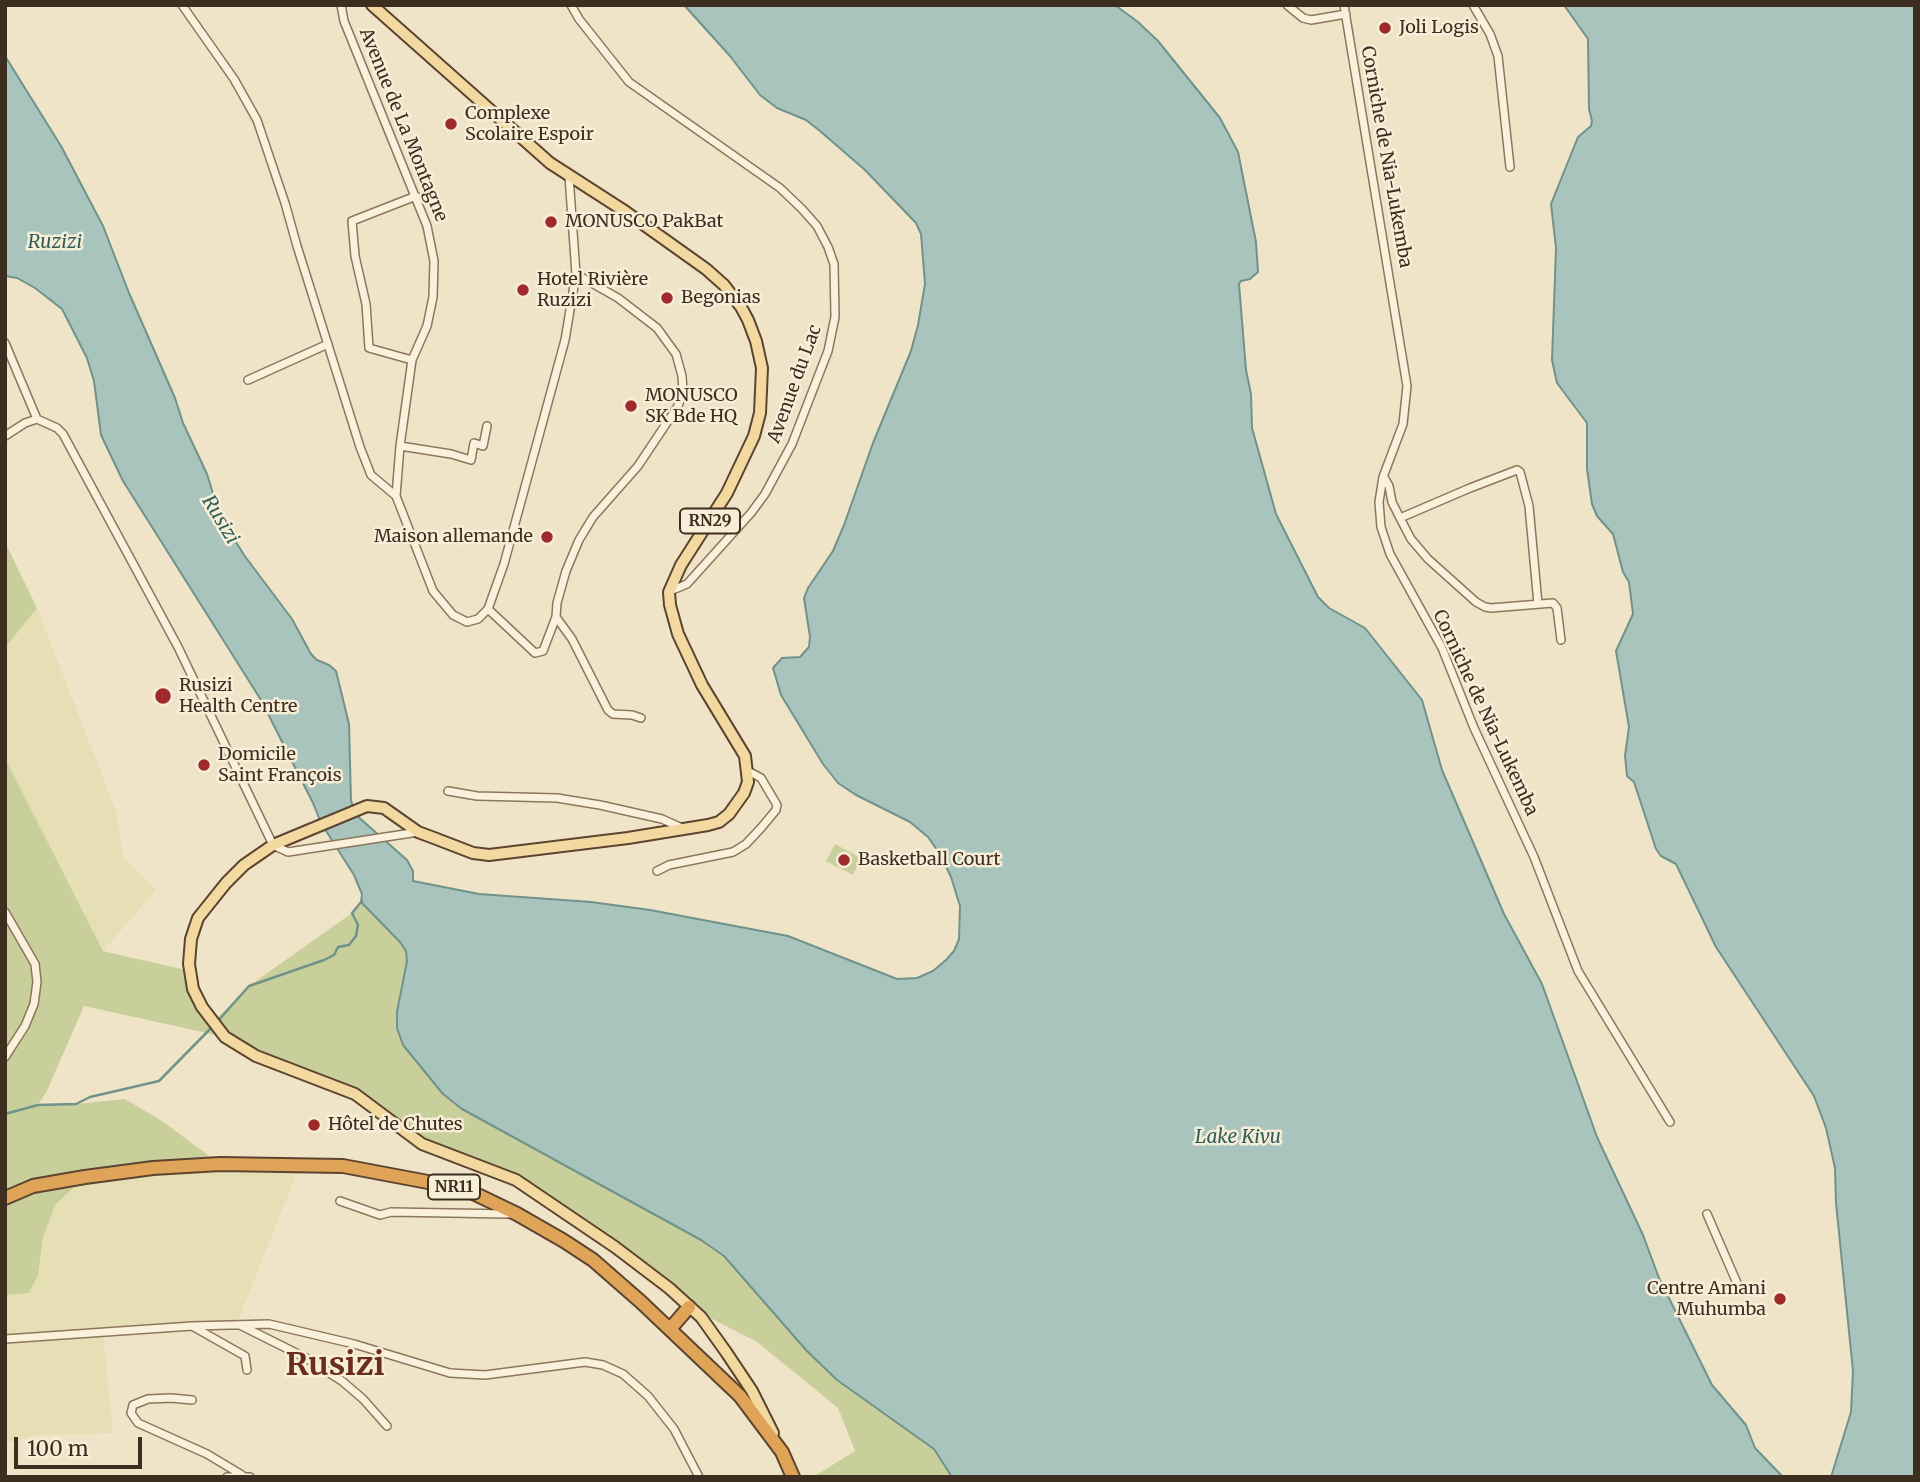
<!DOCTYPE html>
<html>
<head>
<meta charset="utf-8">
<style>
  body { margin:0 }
  #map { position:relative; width:1920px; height:1482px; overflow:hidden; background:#f0e4c8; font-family:Merriweather,serif }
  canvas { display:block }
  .frame { position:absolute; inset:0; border:7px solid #3d2e20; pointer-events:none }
  .scale { position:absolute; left:14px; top:1437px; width:128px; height:32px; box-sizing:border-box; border:4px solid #3d2e20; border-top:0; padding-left:9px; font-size:21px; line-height:24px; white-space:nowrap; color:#3d2e20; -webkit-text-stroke:5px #f7eed8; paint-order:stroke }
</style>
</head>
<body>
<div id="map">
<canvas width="1920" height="1482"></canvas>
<div class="frame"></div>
<div class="scale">100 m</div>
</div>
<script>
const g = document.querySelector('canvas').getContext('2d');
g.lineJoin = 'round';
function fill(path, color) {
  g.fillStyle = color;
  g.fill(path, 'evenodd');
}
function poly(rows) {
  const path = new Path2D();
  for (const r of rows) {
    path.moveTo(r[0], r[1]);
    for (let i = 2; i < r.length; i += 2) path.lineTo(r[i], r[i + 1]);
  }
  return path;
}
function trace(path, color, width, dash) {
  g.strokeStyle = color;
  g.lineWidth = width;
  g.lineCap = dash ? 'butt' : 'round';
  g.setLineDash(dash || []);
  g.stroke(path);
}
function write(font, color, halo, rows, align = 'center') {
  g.font = font + ' Merriweather,serif';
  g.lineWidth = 5;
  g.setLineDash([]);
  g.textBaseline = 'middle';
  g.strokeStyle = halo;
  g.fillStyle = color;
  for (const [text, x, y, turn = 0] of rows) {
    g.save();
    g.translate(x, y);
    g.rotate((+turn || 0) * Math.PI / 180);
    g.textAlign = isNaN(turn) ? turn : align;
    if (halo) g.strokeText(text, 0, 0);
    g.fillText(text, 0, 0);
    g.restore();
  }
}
const farmland = poly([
  [37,608,116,811,123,857,156,890,103,951,5,758,5,648],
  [300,1165,237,1323,103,1332,113,1433,38,1435,5,1443,5,1295,29,1293,38,1275,43,1238,55,1205,85,1177]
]);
const green = poly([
  [5,542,37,608,5,648],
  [5,758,103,951,190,971,213,1022,249,986,352,913,361,902,400,942,406,951,407,961,397,1012,443,1094,462,1109,701,1240,724,1256,806,1350,934,1449,952,1477,813,1477,855,1451,838,1408,757,1342,689,1307,541,1196,422,1144,370,1104,256,1056,225,1037,84,1006,46,1093,38,1104,67,1105,125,1099,162,1121,220,1164,85,1177,55,1205,43,1238,38,1275,29,1293,5,1295],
  [835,844,861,858,853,875,826,861]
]);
const water = poly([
  [684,5,1115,5,1138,22,1158,41,1220,118,1238,152,1256,242,1258,272,1250,279,1241,281,1239,284,1246,370,1251,394,1252,428,1276,514,1318,597,1329,608,1365,628,1422,700,1442,770,1504,914,1542,984,1597,1137,1643,1235,1659,1278,1712,1385,1746,1425,1755,1448,1783,1477,952,1477,934,1449,837,1380,806,1350,724,1256,701,1240,462,1109,443,1094,403,1045,397,1028,397,1012,407,961,406,951,400,942,361,902,362,894,354,875,321,823,313,803,261,700,123,481,101,435,94,381,87,358,62,309,35,288,17,278,5,276,5,56,61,146,103,226,129,293,175,398,183,423,207,474,220,516,244,555,292,619,311,654,317,660,329,665,336,671,349,724,351,800,355,814,407,860,413,871,413,881,479,894,591,902,650,910,788,936,897,979,917,978,933,971,946,960,954,951,959,939,960,906,951,877,940,854,928,837,910,822,856,795,838,783,823,764,781,695,773,668,782,658,800,657,809,647,810,637,804,598,808,588,833,551,844,525,873,443,911,351,918,325,925,284,921,234,916,223,865,170,820,131,806,120,777,108,760,95,730,56,684,5],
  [1564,5,1915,5,1915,1477,1831,1477,1851,1412,1853,1371,1836,1203,1835,1168,1826,1128,1814,1096,1716,947,1676,864,1661,856,1656,849,1634,782,1627,776,1625,756,1629,727,1616,651,1633,614,1629,582,1623,572,1613,534,1597,516,1592,504,1587,469,1587,423,1557,383,1552,360,1556,248,1551,204,1578,137,1591,126,1592,121,1589,109,1588,39,1564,5]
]);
const stream = poly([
  [217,1022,249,986,324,960,334,955,338,947,349,945,356,936,358,925,352,913,362,901],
  [5,1114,38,1105,76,1104,90,1097,159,1081,212,1027]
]);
const street = poly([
  [182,5,234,79,257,120,285,203,297,246,360,447,371,475,396,496],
  [341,5,344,21,427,226,434,261,433,297,427,326,412,360,400,446,396,496,433,591,453,615,467,622,478,619,488,609,504,564,565,340,576,274],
  [571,5,579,19,629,82,780,188,802,209,817,226,828,247,834,264,835,317,828,351,792,444,765,494,751,513,687,584,670,591],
  [1287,5,1303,18,1311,20,1346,14],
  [1344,5,1407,386,1403,424,1383,477,1379,502,1381,527,1390,554,1442,648,1474,728,1534,857,1578,971,1670,1122],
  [1473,5,1490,34,1498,56,1510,167],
  [5,343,37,419],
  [412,360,369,348,366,304,355,256,352,221,416,196],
  [248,380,328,344],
  [5,436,25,423,37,419,57,428,63,434,178,647,273,845,288,852,418,832],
  [400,446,451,454,471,460,474,443,483,446,487,426],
  [1384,477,1389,486,1392,502,1400,518,1411,539,1428,559,1476,602,1485,607,1491,608,1553,603,1557,608,1561,640],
  [1400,518,1470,488,1517,470,1520,472,1529,506,1538,604],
  [488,609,535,653,543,651,556,617,557,603,566,571,579,540,593,517,638,466,678,406,683,392,682,376,676,354,657,328,618,298,576,274,569,176],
  [556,617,572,639,608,710,613,714,632,715,641,718],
  [448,791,477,796,557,798,600,805,662,819,682,828],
  [657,871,669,865,733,852,746,844,761,828,776,810,777,805,761,778,748,771],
  [5,912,35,964,37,982,34,1004,25,1026,5,1057],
  [340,1201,380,1215,391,1212,509,1214],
  [1707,1214,1740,1290],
  [240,1325,306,1358,342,1381,363,1399,387,1426],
  [192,1326,245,1356,247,1370],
  [5,1339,192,1326,269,1324,354,1344,450,1373,485,1375,585,1362,603,1365,623,1374,648,1396,674,1429,699,1477],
  [192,1400,171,1398,148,1399,133,1405,131,1413,138,1423,207,1454,242,1475],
  [227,1477,250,1477]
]);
const primary = poly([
  [372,5,550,163,626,212,706,269,724,285,741,307,748,320,756,341,762,368,760,413,754,436,727,493,681,565,669,592,670,605,678,634,702,685,745,756,748,782,744,793,729,814,719,822,708,825,628,838,489,855,473,853,434,838,418,832,384,808,367,806,273,845,244,865,226,883,198,918,191,939,189,964,193,989,202,1007,225,1037,256,1056,355,1094,422,1144,516,1180,615,1247,669,1288,701,1317,726,1352,752,1391,773,1433]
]);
const highway = poly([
  [5,1198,33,1186,85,1177,153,1168,220,1164,343,1166,465,1189,517,1214,564,1241,593,1260,641,1302,740,1396,782,1452,793,1477],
  [670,1329,689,1307]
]);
const markers = [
  [1385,28,7,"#9e2a2b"],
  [451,124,7,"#9e2a2b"],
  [551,222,7,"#9e2a2b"],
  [523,290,7,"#9e2a2b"],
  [667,298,7,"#9e2a2b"],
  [631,406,7,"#9e2a2b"],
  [547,537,7,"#9e2a2b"],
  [163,696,9,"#9e2a2b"],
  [204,765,7,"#9e2a2b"],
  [844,860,7,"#9e2a2b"],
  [314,1125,7,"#9e2a2b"],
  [1780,1299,7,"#9e2a2b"]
];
const shields = [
  [710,521,60],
  [454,1187,52]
];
const shieldNames = [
  ["RN29",710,521],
  ["NR11",454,1187]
];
const poiNames = [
  ["Joli Logis",1399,28],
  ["Complexe",465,114],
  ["Scolaire Espoir",465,135],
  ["MONUSCO PakBat",565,222],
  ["Hotel Rivière",537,280],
  ["Ruzizi",537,301],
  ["Begonias",681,298],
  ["MONUSCO",645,396],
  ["SK Bde HQ",645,417],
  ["Maison allemande",533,537,"right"],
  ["Rusizi",179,686],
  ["Health Centre",179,707],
  ["Domicile",218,755],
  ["Saint François",218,776],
  ["Basketball Court",858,860],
  ["Hôtel de Chutes",328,1125],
  ["Centre Amani",1766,1289,"right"],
  ["Muhumba",1766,1310,"right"]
];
const streetNames = [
  ["Avenue de La Montagne",403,125,68],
  ["Corniche de Nia-Lukemba",1386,157,80],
  ["Avenue du Lac",795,384,-70],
  ["Corniche de Nia-Lukemba",1485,713,65]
];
const waterNames = [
  ["Ruzizi",55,243],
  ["Rusizi",220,520,59],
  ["Lake Kivu",1238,1138]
];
const townNames = [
  ["Rusizi",335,1366]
];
fill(farmland, '#e6deb5');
fill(green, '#c9cf9b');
fill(water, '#a9c4bc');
trace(water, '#6f938a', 2);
trace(stream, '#6f938a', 2.5);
trace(street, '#8d765c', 10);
trace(primary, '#5b4430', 14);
trace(highway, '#5b4430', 16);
trace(street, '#faf1dc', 7);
trace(primary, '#f3d9a0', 10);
trace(highway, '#e0a458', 12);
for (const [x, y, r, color] of markers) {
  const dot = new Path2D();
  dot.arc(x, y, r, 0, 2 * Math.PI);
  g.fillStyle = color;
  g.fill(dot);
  trace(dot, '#f7eed8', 2.5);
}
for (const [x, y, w] of shields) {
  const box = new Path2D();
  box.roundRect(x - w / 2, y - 12.5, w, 25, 5);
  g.fillStyle = '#f7eed8';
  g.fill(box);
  trace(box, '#3d2e20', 2);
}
write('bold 16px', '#3d2e20', null, shieldNames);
write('18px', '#3d2e20', '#f7eed8', poiNames, 'left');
write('18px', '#3d2e20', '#f7eed8', streetNames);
write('italic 19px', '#2f5d5a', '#f7eed8', waterNames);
write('bold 32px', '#6b2e1e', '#f7eed8', townNames);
</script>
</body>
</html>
